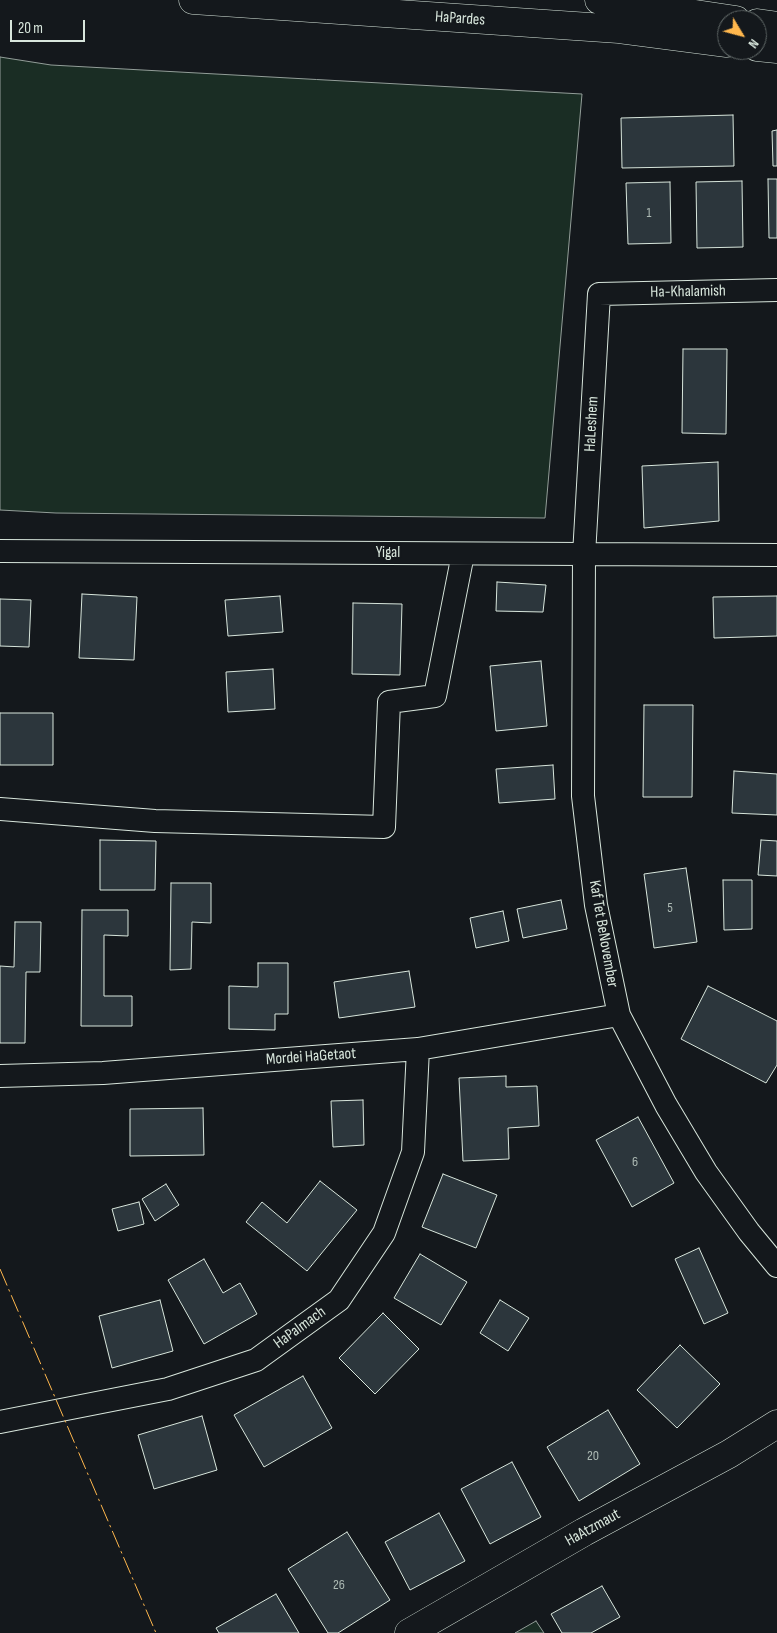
<!DOCTYPE html>
<html>
<head>
<meta charset="utf-8">
<style>
  body { margin:0 }
  #map { position:relative; width:777px; height:1633px; overflow:hidden; background:#14181c; font-family:"Sofia Sans Condensed",sans-serif }
  canvas { display:block }
  .north { position:absolute; left:717px; top:10px; width:50px; height:50px; box-sizing:border-box; background:#14181c; border:1px solid #626a69; border-radius:50%; rotate:127deg; font-size:14px; font-weight:700; line-height:20px; text-align:center; color:#d8e6dc }
  .north::after { content:''; display:block; margin:auto; width:18px; height:22px; background:#ffb74d; clip-path:polygon(50% 0,100% 100%,50% 72%,0 100%) }
  .scale { position:absolute; left:10px; top:20px; width:75px; height:22px; box-sizing:border-box; border:2px solid #d8e6dc; border-top:0; padding-left:6px; font-size:15px; line-height:18px; white-space:nowrap; color:#d8e6dc; -webkit-text-stroke:4px #14181c; paint-order:stroke }
</style>
</head>
<body>
<div id="map">
<canvas width="777" height="1633"></canvas>
<div class="north">N</div>
<div class="scale">20 m</div>
</div>
<script>
const g = document.querySelector('canvas').getContext('2d');
g.lineJoin = 'round';
function fill(path, color) {
  g.fillStyle = color;
  g.fill(path, 'evenodd');
}
function poly(rows) {
  const path = new Path2D();
  for (const r of rows) {
    path.moveTo(r[0], r[1]);
    for (let i = 2; i < r.length; i += 2) path.lineTo(r[i], r[i + 1]);
  }
  return path;
}
function trace(path, color, width, dash) {
  g.strokeStyle = color;
  g.lineWidth = width;
  g.lineCap = dash ? 'butt' : 'round';
  g.setLineDash(dash || []);
  g.stroke(path);
}
function write(font, color, halo, rows, align = 'center') {
  g.font = font + ' "Sofia Sans Condensed",sans-serif';
  g.lineWidth = 4;
  g.setLineDash([]);
  g.textBaseline = 'middle';
  g.strokeStyle = halo;
  g.fillStyle = color;
  for (const [text, x, y, turn = 0] of rows) {
    g.save();
    g.translate(x, y);
    g.rotate((+turn || 0) * Math.PI / 180);
    g.textAlign = isNaN(turn) ? turn : align;
    if (halo) g.strokeText(text, 0, 0);
    g.fillText(text, 0, 0);
    g.restore();
  }
}
const green = poly([
  [0,57,51,65,582,94,545,518,56,513,0,510,0,57],
  [536,1621,544,1633,515,1633,536,1621]
]);
const building = poly([
  [733,115,734,166,622,168,621,118,733,115],
  [777,130,777,166,773,166,772,131,777,130],
  [768,179,777,179,777,238,769,238,768,179],
  [742,181,743,247,697,248,696,182,742,181],
  [670,182,671,243,628,244,626,183,670,182],
  [683,349,727,349,726,434,682,433,683,349],
  [718,462,719,521,644,528,642,466,718,462],
  [497,582,546,585,543,612,496,611,497,582],
  [82,594,137,597,134,660,79,658,82,594],
  [280,596,283,632,228,636,225,600,280,596],
  [777,596,777,636,714,638,713,597,777,596],
  [0,599,31,600,29,647,0,646,0,599],
  [353,603,402,604,400,675,352,674,353,603],
  [541,661,547,726,496,731,490,666,541,661],
  [273,669,275,709,228,712,226,672,273,669],
  [644,705,693,705,692,797,643,797,644,705],
  [0,713,53,713,53,765,0,765,0,713],
  [553,765,555,799,499,803,496,769,553,765],
  [734,771,777,774,777,815,732,813,734,771],
  [100,840,156,841,155,890,100,890,100,840],
  [761,840,777,841,777,876,758,875,761,840],
  [686,868,697,942,654,948,644,874,686,868],
  [723,880,752,880,752,929,724,930,723,880],
  [171,883,211,883,211,923,192,922,191,969,170,970,171,883],
  [561,900,567,929,523,938,517,909,561,900],
  [82,910,128,910,128,936,104,935,104,996,132,996,132,1026,81,1026,82,910],
  [503,911,509,941,476,948,470,918,503,911],
  [15,922,41,922,40,972,26,972,25,1043,0,1043,0,966,14,967,15,922],
  [258,963,288,963,288,1014,275,1014,275,1030,229,1029,229,986,258,987,258,963],
  [409,971,415,1007,339,1018,334,982,409,971],
  [708,986,777,1021,777,1065,766,1083,681,1039,708,986],
  [506,1076,506,1087,537,1086,539,1126,508,1128,509,1159,463,1161,459,1078,506,1076],
  [363,1100,364,1145,333,1147,331,1101,363,1100],
  [203,1108,204,1155,130,1156,130,1109,203,1108],
  [638,1117,674,1183,632,1207,596,1140,638,1117],
  [443,1174,497,1195,476,1248,422,1227,443,1174],
  [320,1181,357,1210,307,1271,246,1222,262,1202,287,1223,320,1181],
  [166,1184,179,1205,155,1221,142,1199,166,1184],
  [139,1202,144,1224,118,1231,112,1209,139,1202],
  [699,1248,728,1313,704,1324,675,1259,699,1248],
  [420,1254,467,1282,441,1325,394,1298,420,1254],
  [204,1259,223,1293,240,1283,257,1314,204,1344,168,1280,204,1259],
  [160,1300,173,1351,112,1368,99,1316,160,1300],
  [500,1300,529,1318,508,1351,480,1333,500,1300],
  [383,1313,419,1349,375,1394,339,1358,383,1313],
  [680,1345,720,1384,677,1428,637,1390,680,1345],
  [303,1376,332,1428,264,1467,234,1415,303,1376],
  [608,1410,640,1464,579,1501,547,1447,608,1410],
  [202,1416,217,1470,154,1489,138,1435,202,1416],
  [512,1462,541,1517,490,1544,461,1489,512,1462],
  [439,1513,465,1561,410,1590,385,1542,439,1513],
  [347,1532,390,1600,338,1633,328,1633,288,1569,347,1532],
  [602,1586,620,1617,591,1633,562,1633,551,1614,602,1586],
  [276,1594,299,1633,219,1633,216,1628,276,1594]
]);
const street = poly([
  [777,290,599,294,584,555,583,796,596,905,619,1015,666,1105,706,1172,749,1232,777,1266],
  [0,551,777,555],
  [0,809,155,821,384,827,389,702,435,696,463,554],
  [0,1076,103,1073,418,1049,619,1015],
  [0,1422,168,1389,256,1360,339,1300,384,1233,413,1152,418,1049]
]);
const secondary = poly([
  [193,0,619,29,727,43],
  [599,0,736,20],
  [757,23,777,26],
  [757,47,777,49],
  [409,1633,584,1532,729,1454,777,1424]
]);
const power = poly([
  [0,1269,156,1633]
]);
const numberNames = [
  ["1",649,213],
  ["5",670,908],
  ["6",635,1162],
  ["20",593,1456],
  ["26",339,1585]
];
const streetNames = [
  ["HaPardes",460,19,4],
  ["Ha-Khalamish",688,292,-1],
  ["HaLeshem",592,424,-87],
  ["Yigal",388,553],
  ["Kaf Tet BeNovember",603,934,80],
  ["Mordei HaGetaot",311,1057,-4],
  ["HaPalmach",300,1328,-36],
  ["HaAtzmaut",593,1528,-29]
];
fill(green, '#1a2d24');
trace(green, '#939e99', 1);
fill(building, '#2c363c');
trace(building, '#d8e6dc', 1);
trace(street, '#d8e6dc', 24);
trace(secondary, '#d8e6dc', 29);
trace(street, '#14181c', 22);
trace(secondary, '#14181c', 28);
trace(power, '#ffb74d', 1, [18, 4, 2.5, 4]);
write('14px', '#adbab4', null, numberNames);
write('16px', '#d8e6dc', '#14181c', streetNames);
</script>
</body>
</html>
